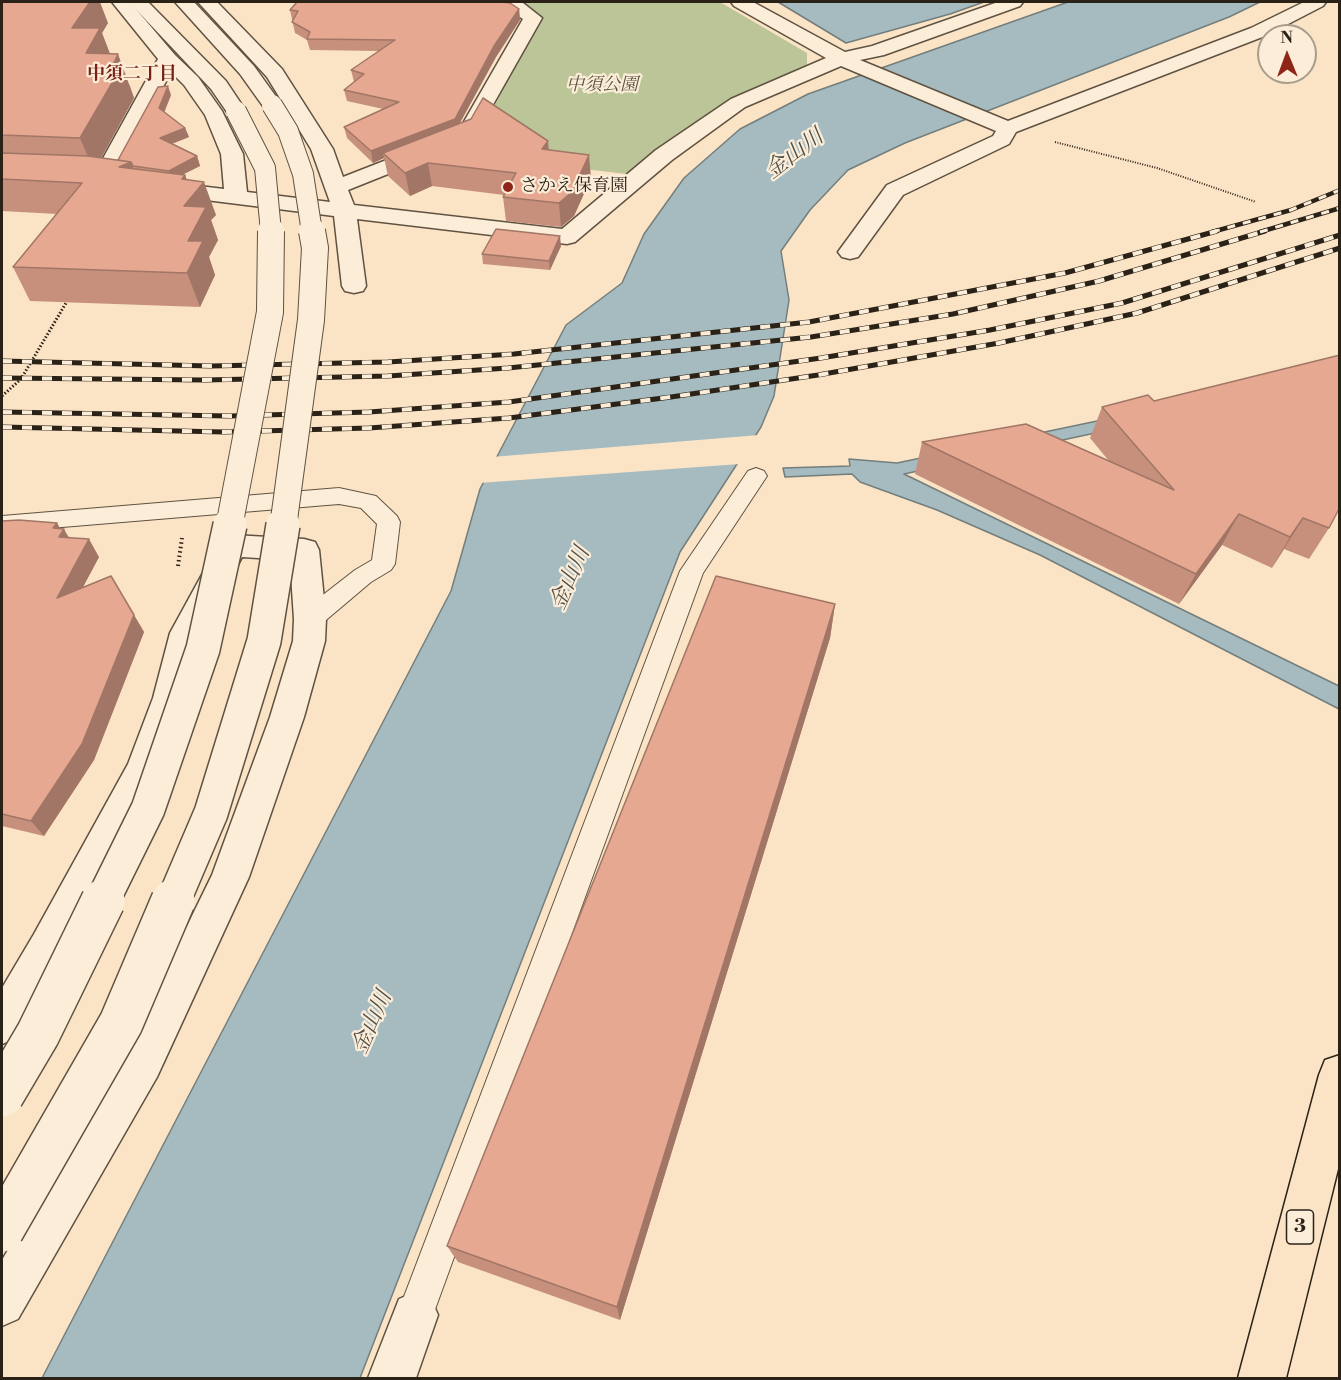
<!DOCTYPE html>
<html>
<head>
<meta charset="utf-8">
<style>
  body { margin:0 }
  #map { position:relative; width:1341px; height:1380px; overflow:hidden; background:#fbe4c5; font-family:"Libre Bodoni",serif }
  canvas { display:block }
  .frame { position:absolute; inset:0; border:3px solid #2b2217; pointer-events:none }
  .north { position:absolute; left:1257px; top:24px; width:60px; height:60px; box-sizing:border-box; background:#fcedd9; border:2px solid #a89c8b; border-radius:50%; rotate:359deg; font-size:16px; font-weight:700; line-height:24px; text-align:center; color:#2b2217 }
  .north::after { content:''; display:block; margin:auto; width:21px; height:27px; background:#8f2418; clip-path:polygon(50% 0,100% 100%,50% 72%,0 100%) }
</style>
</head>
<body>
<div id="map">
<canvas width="1341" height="1380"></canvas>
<div class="frame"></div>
<div class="north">N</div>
</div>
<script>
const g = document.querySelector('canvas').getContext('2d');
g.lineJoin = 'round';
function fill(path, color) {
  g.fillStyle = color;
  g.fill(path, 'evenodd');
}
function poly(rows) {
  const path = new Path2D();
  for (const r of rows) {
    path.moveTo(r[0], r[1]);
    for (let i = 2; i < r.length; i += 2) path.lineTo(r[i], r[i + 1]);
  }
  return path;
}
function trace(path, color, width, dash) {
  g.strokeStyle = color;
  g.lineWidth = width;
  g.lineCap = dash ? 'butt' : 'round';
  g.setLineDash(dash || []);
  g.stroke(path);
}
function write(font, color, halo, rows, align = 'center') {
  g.font = font + ' "Libre Bodoni","Noto Serif JP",serif';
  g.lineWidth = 4.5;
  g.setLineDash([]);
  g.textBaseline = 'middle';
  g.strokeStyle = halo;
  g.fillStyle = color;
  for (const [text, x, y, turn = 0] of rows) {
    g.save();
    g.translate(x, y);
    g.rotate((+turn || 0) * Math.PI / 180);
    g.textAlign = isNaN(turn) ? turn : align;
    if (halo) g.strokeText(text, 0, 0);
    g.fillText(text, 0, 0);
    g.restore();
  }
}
const green = poly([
  [504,2,720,2,807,53,807,68,774,79,729,101,627,174,453,154,480,136,539,14,527,5]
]);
const water = poly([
  [778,2,984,2,950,14,846,43,778,2],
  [1068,2,1260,2,1229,17,905,143,848,170,810,210,781,251,789,300,774,396,761,427,680,552,360,1378,42,1378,451,591,480,489,566,325,622,283,644,234,684,178,740,129,808,94,1068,2],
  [1159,408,1170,417,904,474,1339,686,1339,709,1040,555,937,510,860,482,852,474,785,477,783,468,850,466,849,459,897,463,1159,408]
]);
const pier = poly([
  [759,435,740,464,479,483,492,457]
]);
const pathFar2 = poly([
  [1055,142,1157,168,1256,202]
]);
const pathFar1 = poly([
  [2,396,21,379,69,298]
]);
const path = poly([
  [178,566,182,538]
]);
const service = poly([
  [756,468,764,471,767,476,703,573,433,1315,428,1328,415,1333,402,1328,397,1315,680,571,748,471,756,468],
  [339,488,376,496,397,516,400,522,395,564,391,570,371,582,319,626,310,628,301,626,298,619,301,612,355,570,372,560,377,524,361,508,339,504,2,532,2,516,339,488]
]);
const minor = poly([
  [112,2,130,2,175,55,198,77,222,111,243,154,247,192,330,202,311,149,267,77,198,2,217,2,282,69,333,149,343,177,458,132,523,19,512,12,480,7,474,6,471,2,523,3,542,18,473,140,348,190,354,205,562,229,656,150,731,99,826,58,734,6,731,2,753,2,845,52,872,46,998,2,1023,2,1020,6,884,55,860,60,1008,121,1251,28,1304,2,1326,2,1323,6,1265,36,1016,132,1009,144,903,195,858,257,850,259,842,257,838,252,887,185,993,136,996,131,841,66,745,107,672,160,575,242,567,244,357,219,366,286,363,291,354,293,345,291,342,286,334,216,158,194,155,189,158,184,166,182,224,189,221,154,205,115,184,85,171,72,113,180,110,185,102,187,94,185,91,180,158,59,112,2],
  [233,535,304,539,315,542,319,550,326,619,325,641,304,717,249,877,157,1077,18,1319,2,1326,2,1260,127,1049,212,875,270,717,293,641,294,619,290,560,242,557,202,633,187,698,161,768,62,960,16,1038,2,1044,2,988,34,934,128,764,153,698,170,633,222,538,233,535],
  [415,1292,431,1299,438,1315,416,1378,368,1378,399,1299,415,1292]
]);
const tertiary = poly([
  [129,2,148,2,226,81,246,111,243,115,236,117,229,115,211,89,129,2],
  [175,2,194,2,254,66,282,105,279,109,265,109,240,74,175,2]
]);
const trunk = poly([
  [1340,1055,1340,1161,1286,1378,1238,1378,1319,1075,1325,1060,1340,1055]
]);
const railFar1 = poly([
  [1212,232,1291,210,1340,190],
  [1260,232,1340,208]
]);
const rail = poly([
  [2,361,211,366,388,362,514,354,809,322,1065,273,1217,231],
  [2,378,205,380,388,376,508,368,811,337,953,314,1099,281,1265,231],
  [2,412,230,416,369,412,509,402,821,358,990,330,1122,303,1340,235],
  [2,427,224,432,369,428,509,418,671,397,818,375,999,343,1137,313,1340,248]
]);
const tertiaryBridgeFar3 = poly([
  [272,105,288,131,303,174,312,232],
  [236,111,265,168,271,232]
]);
const tertiaryBridgeFar2 = poly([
  [229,527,270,312,271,231],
  [283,527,311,320,315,248,312,231]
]);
const tertiaryBridgeFar1 = poly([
  [102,902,148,809,203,649,230,525],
  [173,902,211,813,264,641,283,525]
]);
const tertiaryBridge = poly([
  [2,1095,38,1034,103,901],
  [2,1230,121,1023,173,901]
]);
const wall = poly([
  [2,2,108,23,102,33,110,54,130,86,134,98,101,158,118,160,171,95,164,112,185,128,189,137,172,144,197,156,200,166,183,174,185,175,187,180,216,215,211,220,218,240,209,257,215,275,200,307,30,301,13,267,57,214,2,211],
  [519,9,520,20,496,57,460,123,549,150,591,178,574,216,561,227,506,221,503,197,504,195,432,186,410,196,388,176,384,158,373,163,347,138,344,127,383,109,347,101,344,90,354,82,351,70,379,51,310,50,307,40,295,33,290,10],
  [561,246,550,270,483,264,482,254],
  [1154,401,1329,528,1309,559,1284,549,1272,568,1222,545,1179,604,915,474,922,442,1109,461,1090,438,1102,407],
  [2,521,57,523,60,529,69,537,99,557,83,587,134,615,144,632,94,760,44,836,2,826],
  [835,604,830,638,620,1320,458,1262,447,1246]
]);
const shadedWall = poly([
  [90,2,100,2,108,23,102,33,112,59,98,84,72,28],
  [519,9,520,20,496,57,456,130,383,153,384,158,373,163,371,151,494,46],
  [118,54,134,98,94,171,80,138,112,67],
  [168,86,171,95,162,118,159,108],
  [185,128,189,137,163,147,160,138],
  [548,141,550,164,542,149],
  [589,155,591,178,574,216,561,227,559,203],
  [197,156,200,166,172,180,169,171],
  [131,162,144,195,119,167],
  [428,163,432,186,410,196,405,173],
  [185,175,193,196,204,182,216,215,211,220,218,240,209,257,215,275,200,307,187,273,184,206,182,179],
  [560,236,561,246,550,270,549,261],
  [1239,514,1222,545,1179,604,1196,574],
  [1303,518,1284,549,1272,568,1290,537],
  [57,523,62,532,64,529,74,547,70,554,53,528],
  [89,539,99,557,68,615,57,598],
  [835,604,830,638,620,1320,617,1307],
  [134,615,144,632,94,760,44,836,31,821]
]);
const building = poly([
  [2,2,90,2,72,28,100,28,86,53,118,54,112,67,122,66,80,138,2,135,2,2],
  [297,2,502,2,510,3,519,9,494,46,455,119,371,151,344,127,399,102,344,90,364,74,351,70,395,40,307,39,310,32,292,22,298,11,290,10,297,2],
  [168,86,159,108,185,128,160,138,197,156,169,171,133,166,131,162,118,160,158,87,168,86],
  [483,98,548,141,542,149,589,155,572,192,559,203,503,197,516,173,428,163,405,173,383,153,471,119,483,98],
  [2,153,88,156,131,162,119,167,185,175,182,179,204,182,184,206,206,207,188,241,203,241,187,273,13,267,82,183,2,179,2,153],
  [496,229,560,236,549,261,482,254,496,229],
  [1340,355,1340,507,1329,528,1303,518,1290,537,1239,514,1196,574,922,442,1026,424,1174,490,1102,407,1148,395,1154,401,1340,355],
  [19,520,57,523,53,528,64,529,59,537,89,539,57,598,111,576,134,615,82,744,31,821,2,814,2,521,19,520],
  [716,576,835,604,617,1307,447,1246,716,576]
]);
const markers = [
  [508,187,6,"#8f2418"]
];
const farNeighbourhoodnames = [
  ["中須二丁目",132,75]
];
const farParknames = [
  ["中須公園",602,86]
];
const farPoinames = [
  ["さかえ保育園",520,187]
];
const shields = [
  [1300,1227,27]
];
const shieldNames = [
  ["3",1300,1227]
];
const waterNames = [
  ["金山川",795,155,-37],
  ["金山川",571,579,-66],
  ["金山川",373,1023,-66]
];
fill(green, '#bbc597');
fill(water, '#a5bbc0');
trace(water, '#747e7c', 1.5);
fill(pier, '#fbe4c5');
trace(service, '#5f5242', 2);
trace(minor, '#5f5242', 3);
trace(tertiary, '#5f5242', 3);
trace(trunk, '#2b2217', 3);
trace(pathFar2, '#2b2217', 2, [1, 1.5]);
trace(pathFar1, '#2b2217', 3, [1.5, 2]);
trace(path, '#2b2217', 4, [1.5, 3]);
fill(service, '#fcedd9');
fill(minor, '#fcedd9');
fill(tertiary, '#fcedd9');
fill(trunk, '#fbe4c5');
trace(railFar1, '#2b2217', 4.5);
trace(rail, '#2b2217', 5);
trace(railFar1, '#fcedd9', 3, [8]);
trace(rail, '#fcedd9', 4, [10]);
trace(tertiaryBridgeFar3, '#5f5242', 22, []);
trace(tertiaryBridgeFar2, '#5f5242', 28, []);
trace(tertiaryBridgeFar1, '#5f5242', 36, []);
trace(tertiaryBridge, '#5f5242', 46, []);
trace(tertiaryBridgeFar3, '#fcedd9', 20);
trace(tertiaryBridgeFar2, '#fcedd9', 26);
trace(tertiaryBridgeFar1, '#fcedd9', 33);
trace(tertiaryBridge, '#fcedd9', 43);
fill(wall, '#c6907d');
fill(shadedWall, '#a17666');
fill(building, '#e6a891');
trace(building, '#a17666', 1.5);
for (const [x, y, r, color] of markers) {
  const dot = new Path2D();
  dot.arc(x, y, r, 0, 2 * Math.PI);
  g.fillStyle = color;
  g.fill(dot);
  trace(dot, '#fcedd9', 2);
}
write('bold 18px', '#7a1f14', '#fcedd9', farNeighbourhoodnames);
write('italic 18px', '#56533d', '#fcedd9', farParknames);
write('18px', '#2b2217', '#fcedd9', farPoinames, 'left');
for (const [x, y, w] of shields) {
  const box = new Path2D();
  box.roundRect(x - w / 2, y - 17, w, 34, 4.5);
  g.fillStyle = '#fcedd9';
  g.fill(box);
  trace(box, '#2b2217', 1.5);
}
write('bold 20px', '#2b2217', null, shieldNames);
write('italic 22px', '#50504a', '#fcedd9', waterNames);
</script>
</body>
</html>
